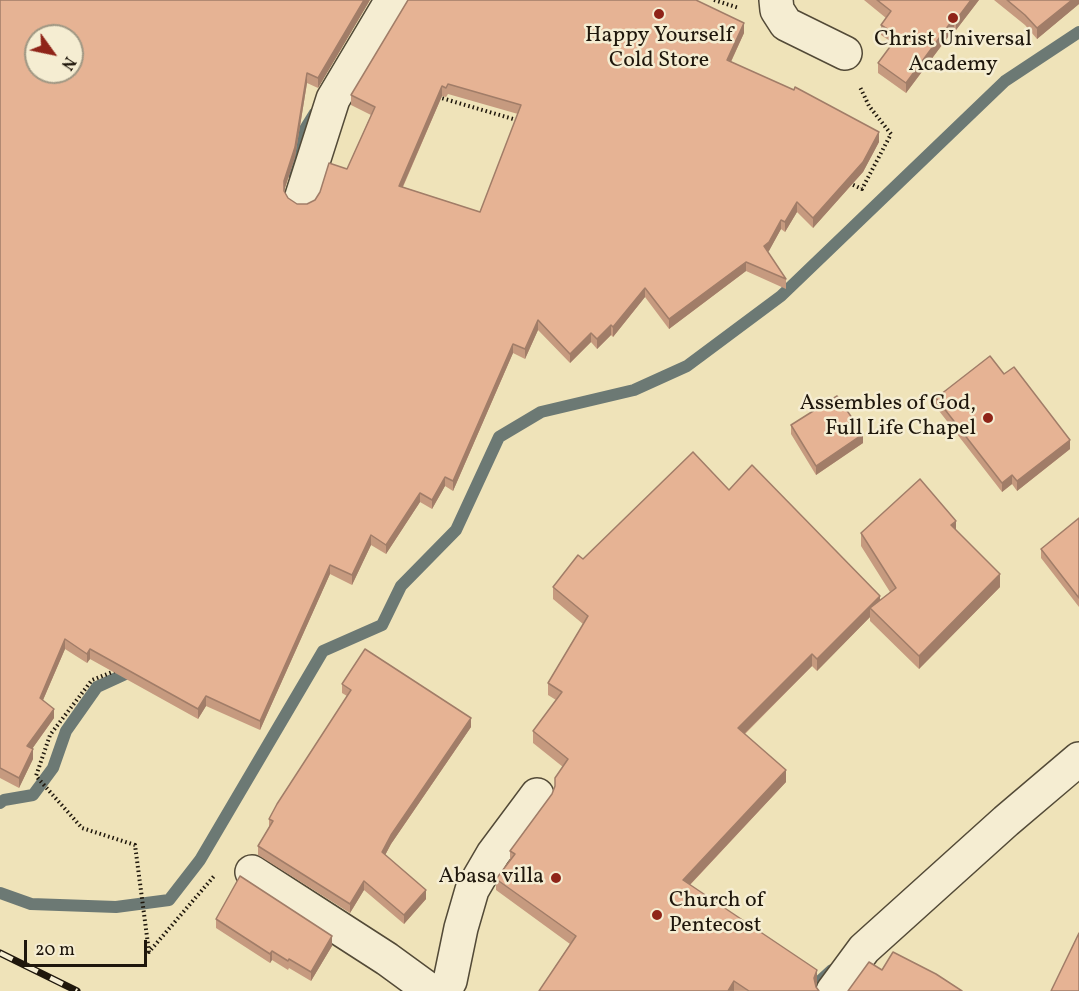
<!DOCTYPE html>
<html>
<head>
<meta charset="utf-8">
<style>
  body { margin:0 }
  #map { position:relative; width:1079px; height:991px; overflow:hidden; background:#efe3b9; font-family:Vollkorn,serif }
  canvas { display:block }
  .north { position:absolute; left:24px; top:24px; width:60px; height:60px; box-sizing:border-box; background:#f5edd2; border:2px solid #9f9783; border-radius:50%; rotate:123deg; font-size:16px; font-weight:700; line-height:24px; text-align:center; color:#1f170c }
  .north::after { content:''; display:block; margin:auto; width:21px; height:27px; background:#8f2418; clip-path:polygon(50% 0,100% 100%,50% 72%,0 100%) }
  .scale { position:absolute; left:24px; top:940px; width:123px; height:27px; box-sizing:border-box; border:3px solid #1f170c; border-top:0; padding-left:8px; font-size:18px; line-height:21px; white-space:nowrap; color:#1f170c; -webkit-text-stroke:4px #f5edd2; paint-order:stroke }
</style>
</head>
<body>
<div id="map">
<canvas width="1079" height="991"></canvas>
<div class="north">N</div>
<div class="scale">20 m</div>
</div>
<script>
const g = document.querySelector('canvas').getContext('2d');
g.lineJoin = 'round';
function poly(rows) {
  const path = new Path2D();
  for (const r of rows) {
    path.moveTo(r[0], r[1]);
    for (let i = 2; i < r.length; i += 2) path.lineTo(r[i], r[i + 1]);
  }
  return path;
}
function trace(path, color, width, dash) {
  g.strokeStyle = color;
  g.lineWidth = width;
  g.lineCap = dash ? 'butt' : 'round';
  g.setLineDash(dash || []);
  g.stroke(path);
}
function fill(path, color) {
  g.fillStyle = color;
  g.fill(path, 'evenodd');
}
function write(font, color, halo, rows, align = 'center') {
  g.font = font + ' Vollkorn,serif';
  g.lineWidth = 5;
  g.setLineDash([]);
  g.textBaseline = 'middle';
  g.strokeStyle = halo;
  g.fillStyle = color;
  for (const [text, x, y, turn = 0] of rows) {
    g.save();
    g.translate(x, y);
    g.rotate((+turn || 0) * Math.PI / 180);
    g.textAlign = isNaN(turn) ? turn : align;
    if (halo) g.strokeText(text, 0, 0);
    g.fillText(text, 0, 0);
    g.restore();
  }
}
const stream = poly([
  [294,175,302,134,315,113],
  [0,803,4,800,33,795,53,768,66,731,97,687,134,670],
  [0,893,31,904,116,907,169,900,200,860,323,651,382,625,401,586,456,530,499,437,541,412,634,390,687,366,781,296,1005,81,1079,32],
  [809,991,832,970]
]);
const path = poly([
  [714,0,739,8],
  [438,97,520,121],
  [849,183,862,189,891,134,869,106,860,87],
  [115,671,92,680,50,735,36,776,82,828,135,845,149,952,215,875]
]);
const street = poly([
  [776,0,777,10,786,24,845,53],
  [302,196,333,99,392,0],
  [252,872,387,959,431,991],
  [443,991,450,981,461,928,472,890,493,854,537,795],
  [833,991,864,949,1006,821,1079,759]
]);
const rail = poly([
  [0,953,77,991]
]);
const wall = poly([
  [0,0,370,0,318,88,307,83,295,157,284,191,288,198,297,204,307,204,315,200,347,169,371,115,351,105,351,95,697,0,744,33,731,62,879,142,863,172,813,228,797,212,785,232,781,229,768,252,786,279,786,289,746,271,669,329,645,297,613,337,611,335,597,349,591,342,570,363,538,330,525,359,513,353,453,491,445,486,432,509,420,502,386,554,371,545,352,585,330,574,260,730,206,706,198,719,90,659,87,663,65,649,43,700,54,718,32,749,33,759,19,788,0,778],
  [448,94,518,114,480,212,403,187,442,96,446,97],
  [864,0,979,0,956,30,954,29,906,93,878,73,878,63,893,43,881,35,881,25,886,18],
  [994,0,1079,0,1079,4,1037,39,1025,25],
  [1004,374,1070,449,1017,491,1012,484,1002,492,936,407,936,398],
  [791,425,863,443,816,475,791,434],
  [729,490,880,600,890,592,861,546,861,533,956,530,1000,587,919,669,870,621,870,617,817,671,812,666,745,734,786,782,690,885,817,982,816,987,819,991,539,991,570,944,496,890,496,879,510,860,510,851,552,794,555,788,555,778,563,767,533,743,533,731,556,700,548,695,548,683,583,624,553,599,553,587,583,559],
  [1079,518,1079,607,1041,558,1041,549],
  [342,684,471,727,391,844,385,855,426,899,404,924,364,890,350,913,258,855,258,846,269,827,269,819,347,696,342,693],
  [216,919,332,946,311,981,289,968,288,970,272,960,270,963,216,928]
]);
const shadedWall = poly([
  [364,0,370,0,318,88,318,78],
  [971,0,979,0,956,30,956,20],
  [1072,0,1079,0,1079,4,1037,39,1037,28],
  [954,18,954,29,906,93,906,83],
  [744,23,744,33,727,70,727,60],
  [307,73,307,83,295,157,284,191,284,181],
  [442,86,442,96,399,195,399,186],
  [879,132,879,142,863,172,813,228,813,218],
  [797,202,797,212,785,232,785,222],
  [781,220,781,229,769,251,764,255,764,246],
  [746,262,746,271,669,329,669,319],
  [645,288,645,297,613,337,613,327],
  [538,320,538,330,525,359,525,349],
  [611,325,611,335,597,349,597,339],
  [591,333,591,342,570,363,570,354],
  [513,344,513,353,453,491,453,481],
  [863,434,863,443,816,475,816,466],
  [1070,440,1070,449,1017,491,1017,481],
  [1012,475,1012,484,1002,492,1002,483],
  [445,477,445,486,432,509,432,500],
  [420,493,420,502,386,554,386,545],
  [956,521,956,534,951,525],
  [371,535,371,545,352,585,352,575],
  [330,565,330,574,260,730,260,721],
  [1000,574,1000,587,919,669,919,656],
  [880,596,880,607,870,608,870,617,817,671,817,659],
  [65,639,65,649,40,707,40,698],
  [90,649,90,659,87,663,87,654],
  [812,654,812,666,738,740,738,728],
  [206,696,206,706,198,719,198,709],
  [54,709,54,718,27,756,27,746],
  [471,718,471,727,391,844,382,861,382,852,391,835],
  [33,749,33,759,19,788,19,778],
  [786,770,786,782,683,892,683,880],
  [364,881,364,890,350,913,350,904],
  [426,890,426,899,404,924,404,915],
  [332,936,332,946,311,981,311,972],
  [272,951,272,960,270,963,270,954],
  [817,970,817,982,814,989,814,978],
  [734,981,734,991,728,991]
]);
const building = poly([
  [0,0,364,0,318,78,307,73,295,147,284,181,284,191,288,198,297,204,307,204,315,200,320,192,329,163,347,169,375,107,351,95,408,0,696,0,744,23,727,60,794,90,795,87,879,132,863,162,813,218,797,202,785,222,781,220,769,242,764,246,786,279,746,262,669,319,645,288,613,327,611,325,597,339,591,333,570,354,538,320,525,349,513,344,453,481,445,477,432,500,420,493,386,545,371,535,352,575,330,565,260,721,206,696,198,709,90,649,87,654,65,639,40,698,54,709,27,746,33,749,19,778,0,768,0,0],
  [36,36,72,36,72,72,36,72,36,36],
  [448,84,521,105,480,212,399,186,442,86,446,88,448,84],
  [877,0,971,0,956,20,954,18,906,83,878,63,898,36,881,25,891,11,877,0],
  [1007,0,1072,0,1037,28,1025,15,1007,0],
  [990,356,1004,374,1014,367,1070,440,1017,481,1012,475,1002,483,936,398,990,356],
  [837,396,863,434,816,466,791,425,837,396],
  [693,452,729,490,752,465,880,596,817,659,812,654,738,728,786,770,683,880,817,970,814,978,816,987,819,991,749,991,734,981,728,991,539,991,576,936,496,879,515,854,510,851,552,794,555,786,555,778,568,759,533,731,562,692,548,683,588,616,553,587,578,555,583,559,693,452],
  [920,479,956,521,951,525,1000,574,919,656,870,608,896,588,861,533,920,479],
  [1079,518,1079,598,1041,549,1079,518],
  [365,649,471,718,391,835,382,852,426,890,404,915,364,881,350,904,258,846,273,821,269,819,277,804,351,690,342,684,365,649],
  [240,876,332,936,311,972,289,959,288,961,272,951,270,954,216,919,240,876],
  [1079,933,1079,991,1051,991,1079,933],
  [893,952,936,974,962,991,848,991,869,962,882,970,893,952]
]);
const markers = [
  [659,14,6,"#8f2418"],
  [953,18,6,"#8f2418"],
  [988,418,6,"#8f2418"],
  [556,878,6,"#8f2418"],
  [657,915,6,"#8f2418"]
];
const poiNames = [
  ["Happy Yourself",659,37],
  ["Cold Store",659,62],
  ["Christ Universal",953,41],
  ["Academy",953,66],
  ["Assembles of God,",976,405,"right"],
  ["Full Life Chapel",976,430,"right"],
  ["Abasa villa",544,878,"right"],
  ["Church of",669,902,"left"],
  ["Pentecost",669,927,"left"]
];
trace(stream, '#6c7974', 12);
trace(street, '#534a37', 36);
trace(path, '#1f170c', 4, [1.5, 3]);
trace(street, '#f5edd2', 33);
trace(rail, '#1f170c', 7);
trace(rail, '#f5edd2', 4.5, [14]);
fill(wall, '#c69a7f');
fill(shadedWall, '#a17d68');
fill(building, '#e6b394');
trace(building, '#a17d68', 1.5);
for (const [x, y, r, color] of markers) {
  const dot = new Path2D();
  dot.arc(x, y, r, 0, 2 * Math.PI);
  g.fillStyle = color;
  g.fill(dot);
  trace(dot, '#f5edd2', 2);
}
write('22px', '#1f170c', '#f5edd2', poiNames);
</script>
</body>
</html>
